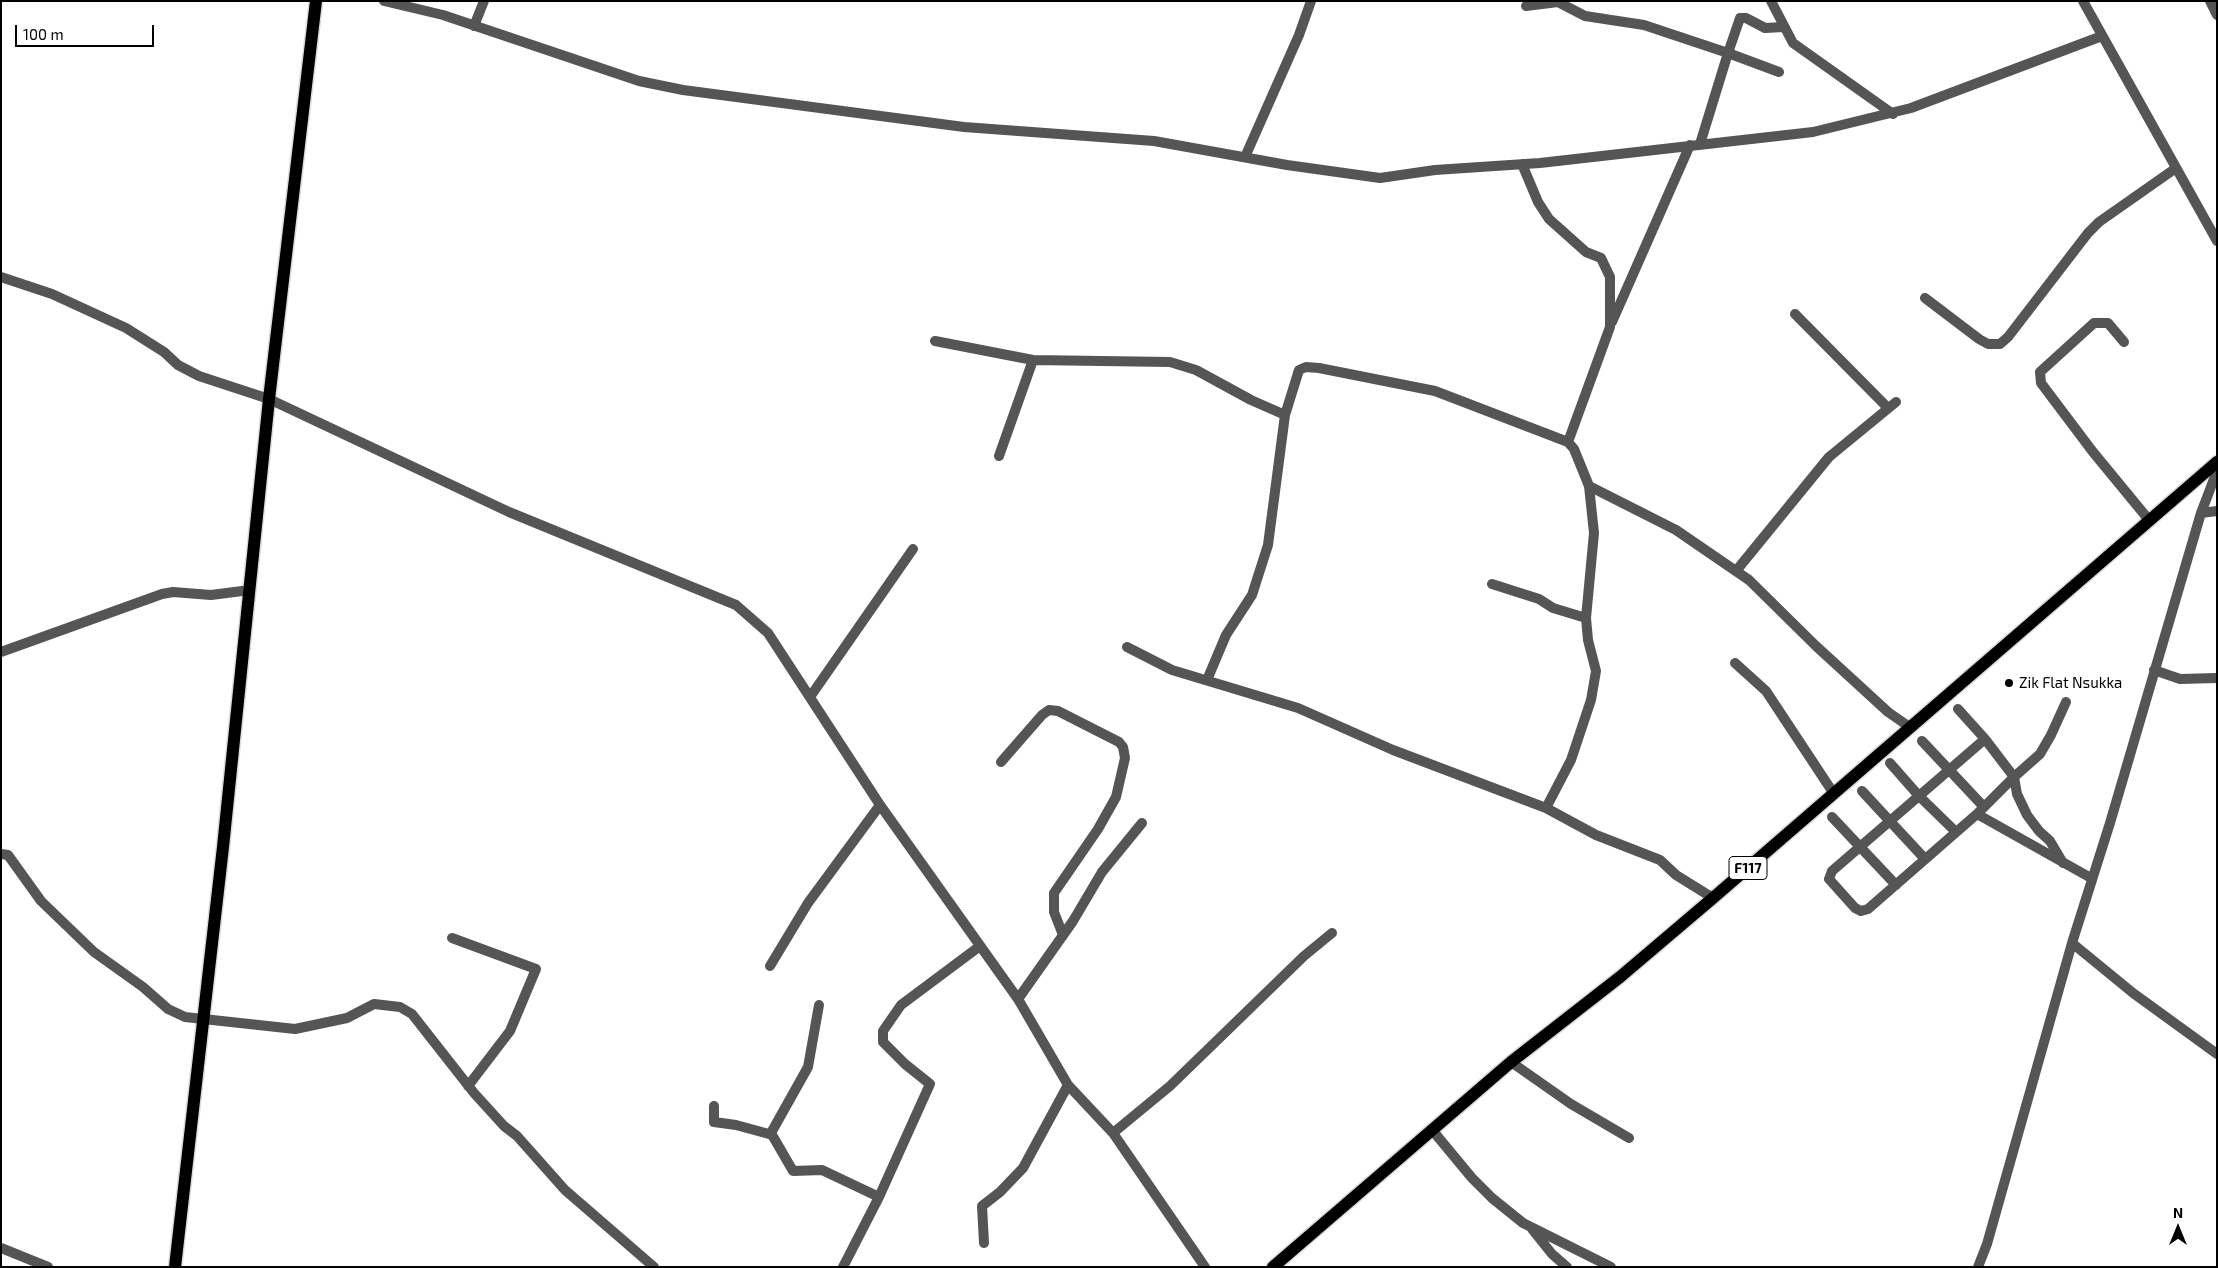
<!DOCTYPE html>
<html>
<head>
<meta charset="utf-8">
<style>
  body { margin:0 }
  #map { position:relative; width:2218px; height:1268px; overflow:hidden; background:#fff; font-family:"Exo 2",sans-serif }
  canvas { display:block }
  .frame { position:absolute; inset:0; border:2px solid #000; pointer-events:none }
  .north { position:absolute; left:2153px; top:1203px; width:50px; height:50px; -webkit-text-stroke:4px #fff; paint-order:stroke; rotate:0deg; font-size:14px; font-weight:700; line-height:20px; text-align:center; color:#000 }
  .north::after { content:''; display:block; margin:auto; width:18px; height:22px; background:#000; clip-path:polygon(50% 0,100% 100%,50% 72%,0 100%) }
  .scale { position:absolute; left:15px; top:25px; width:139px; height:22px; box-sizing:border-box; border:2px solid #000; border-top:0; padding-left:6px; font-size:15px; line-height:18px; white-space:nowrap; color:#000; -webkit-text-stroke:4px #fff; paint-order:stroke }
</style>
</head>
<body>
<div id="map">
<canvas width="2218" height="1268"></canvas>
<div class="frame"></div>
<div class="north">N</div>
<div class="scale">100 m</div>
</div>
<script>
const g = document.querySelector('canvas').getContext('2d');
g.lineJoin = 'round';
function poly(rows) {
  const path = new Path2D();
  for (const r of rows) {
    path.moveTo(r[0], r[1]);
    for (let i = 2; i < r.length; i += 2) path.lineTo(r[i], r[i + 1]);
  }
  return path;
}
function trace(path, color, width, dash) {
  g.strokeStyle = color;
  g.lineWidth = width;
  g.lineCap = dash ? 'butt' : 'round';
  g.setLineDash(dash || []);
  g.stroke(path);
}
function write(font, color, halo, rows, align = 'center') {
  g.font = font + ' "Exo 2",sans-serif';
  g.lineWidth = 5;
  g.setLineDash([]);
  g.textBaseline = 'middle';
  g.strokeStyle = halo;
  g.fillStyle = color;
  for (const [text, x, y, turn = 0] of rows) {
    g.save();
    g.translate(x, y);
    g.rotate((+turn || 0) * Math.PI / 180);
    g.textAlign = isNaN(turn) ? turn : align;
    if (halo) g.strokeText(text, 0, 0);
    g.fillText(text, 0, 0);
    g.restore();
  }
}
const minor = poly([
  [384,1,443,15,639,81,683,90,964,127,1154,141,1287,165,1380,178,1435,170,1540,163,1813,132,1911,108,2102,36],
  [1771,1,1793,43,1893,114],
  [2083,1,2217,241],
  [2210,1,2217,15],
  [1526,6,1558,2,1585,16,1644,25,1728,53,1700,144],
  [474,26,484,1],
  [1779,72,1728,53,1740,18,1746,18,1765,28,1784,27],
  [1245,157,1299,35,1311,1],
  [1522,164,1538,202,1549,219,1586,252,1601,258,1610,277,1610,327,1568,442],
  [1,277,52,294,126,328,164,352,178,365,199,376,269,399,509,512,736,605,768,633,880,805,1018,999,1068,1085,1113,1133,1205,1267],
  [1925,298,1979,339,1988,344,2000,344,2008,337,2088,233,2099,222,2176,168],
  [1795,314,1888,408],
  [1612,322,1690,145],
  [935,341,1033,360,1170,362,1196,370,1251,400,1285,415],
  [2124,342,2108,323,2094,323,2040,372,2041,383,2093,452,2149,520],
  [999,456,1033,360],
  [2201,513,2217,511],
  [1736,571,1829,457,1896,402],
  [1492,584,1539,599,1553,608,1586,618],
  [1127,647,1172,670,1298,708,1393,750,1546,808,1596,835,1660,860,1676,875,1713,898],
  [1,652,162,594,173,592,211,595,250,590],
  [1735,663,1766,691,1834,794],
  [2154,670,2180,679,2217,678],
  [1207,680,1226,635,1252,595,1268,545,1285,415,1299,370,1306,367,1319,368,1435,391,1568,442,1574,449,1589,486],
  [810,697,913,549],
  [1958,709,1985,739],
  [1985,739,2014,777,1977,814,1868,909,1861,911,1855,908,1829,879,1832,871,1985,739],
  [1922,741,1984,807],
  [1001,762,1042,715,1049,710,1058,711,1119,742,1123,747,1125,758,1116,797,1098,829,1054,893,1054,912,1063,935],
  [1890,763,1919,796,1956,832],
  [1862,791,1925,859],
  [1546,808,1571,760,1591,700,1596,671,1588,640,1586,618,1594,533,1589,486,1676,530,1749,580,1816,646,1888,712,1911,728],
  [1977,814,2091,878],
  [1832,817,1896,885],
  [1,854,8,855,41,901,94,952,143,987,168,1009,185,1017,295,1029,347,1018,374,1004,400,1007,412,1014,474,1093,504,1126,517,1136,565,1190,654,1267],
  [2063,863,2050,841,2039,831,2027,815,2017,794,2014,777,2040,754,2051,735,2066,702],
  [452,938,536,969,510,1031,468,1086],
  [2072,943,2133,993,2217,1054],
  [770,966,808,903,880,805],
  [1018,999,1073,921,1102,872,1142,823],
  [1511,1062,1571,1104,1629,1138],
  [714,1106,714,1122,736,1125,769,1134,771,1133],
  [1433,1131,1472,1178,1492,1198,1523,1223,1611,1267],
  [771,1133,793,1171,822,1170,879,1197,930,1084,905,1064,883,1042,883,1031,901,1005,980,946],
  [771,1133,808,1067,819,1005],
  [1113,1133,1170,1086,1304,956,1332,933],
  [1532,1229,1552,1254,1567,1267],
  [984,1243,982,1206,1000,1192,1023,1168,1068,1085],
  [1,1248,48,1267],
  [843,1267,879,1197],
  [1978,1267,1987,1244,2072,943,2110,823,2201,513,2217,471]
]);
const major = poly([
  [175,1267,223,847,269,399,316,1],
  [1273,1267,1511,1062,1620,977,1713,898,2217,462]
]);
const markers = [
  [2009,683,5,"#000"]
];
const shields = [
  [1748,868,38]
];
const shieldNames = [
  ["F117",1748,868]
];
const poiNames = [
  ["Zik Flat Nsukka",2019,683]
];
trace(major, '#dbdbdb', 15);
trace(minor, '#555', 10);
trace(major, '#000', 12);
for (const [x, y, r, color] of markers) {
  const dot = new Path2D();
  dot.arc(x, y, r, 0, 2 * Math.PI);
  g.fillStyle = color;
  g.fill(dot);
  trace(dot, '#fff', 2);
}
for (const [x, y, w] of shields) {
  const box = new Path2D();
  box.roundRect(x - w / 2, y - 11.5, w, 23, 4);
  g.fillStyle = '#fff';
  g.fill(box);
  trace(box, '#000', 1);
}
write('bold 14px', '#000', null, shieldNames);
write('15px', '#000', '#fff', poiNames, 'left');
</script>
</body>
</html>
